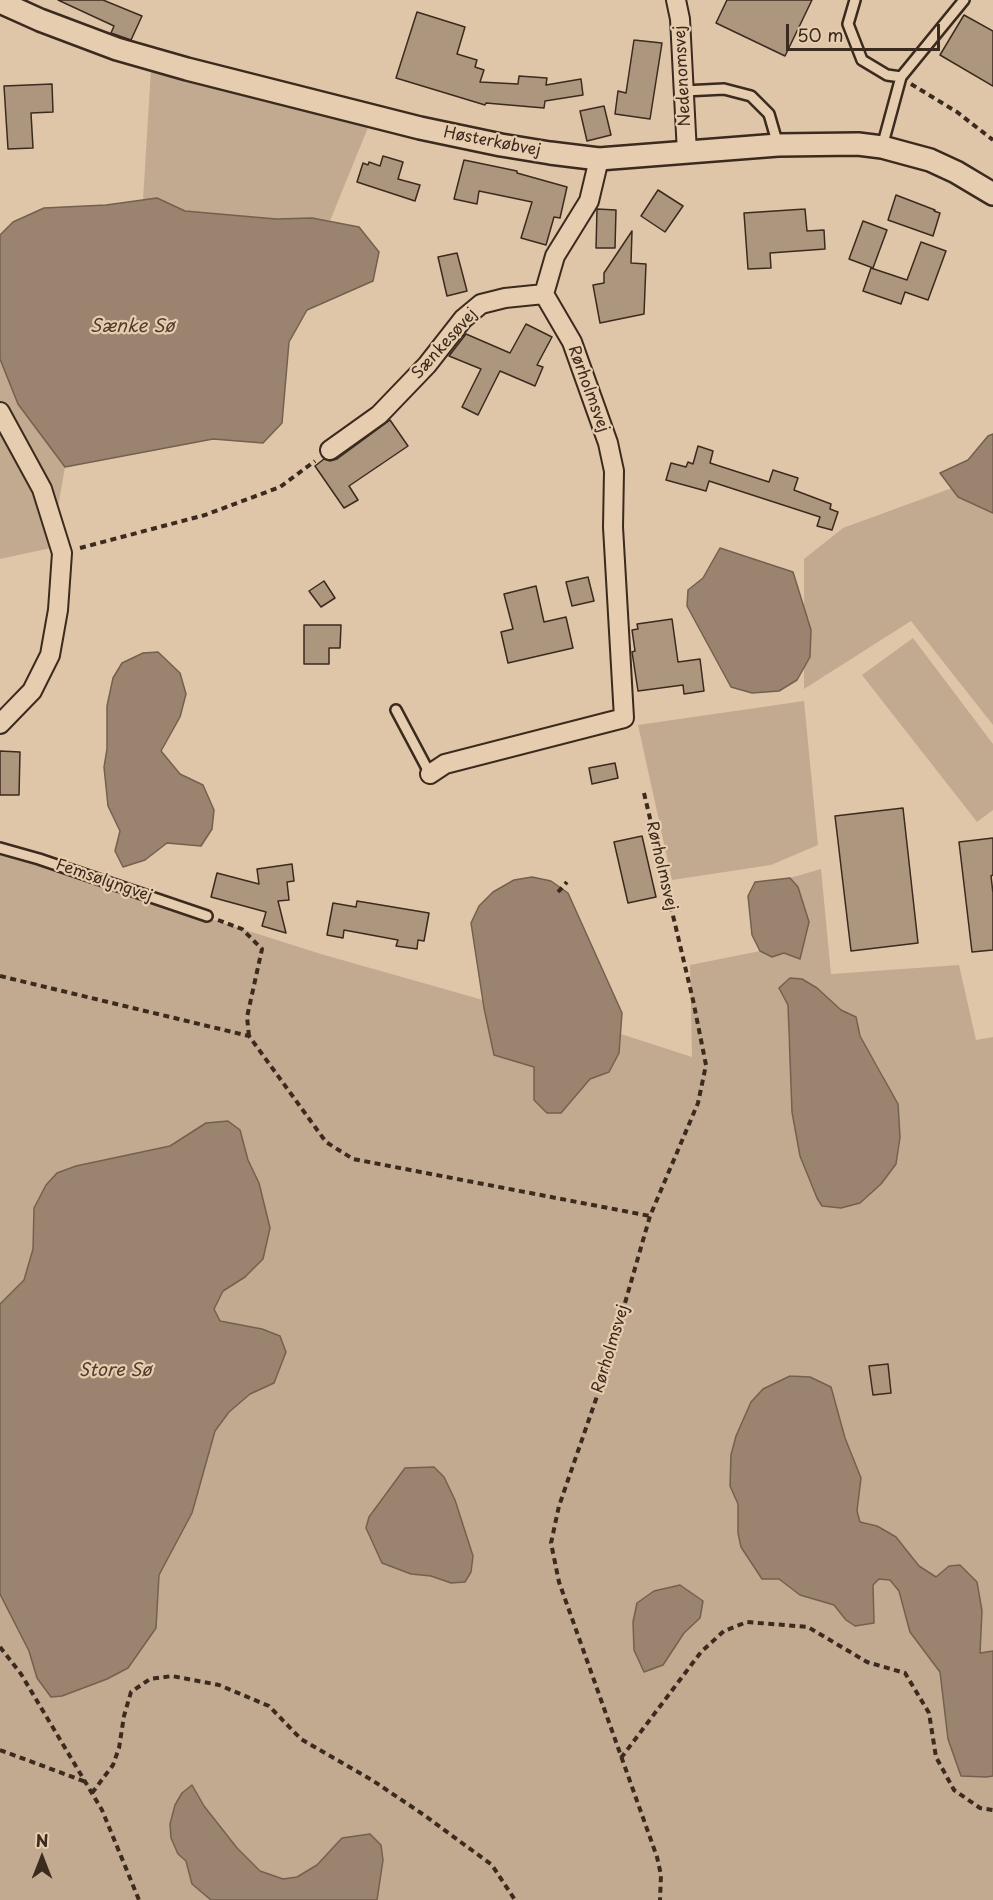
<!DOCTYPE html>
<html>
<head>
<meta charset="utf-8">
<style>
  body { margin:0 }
  #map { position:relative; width:993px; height:1900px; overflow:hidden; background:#e0c6a9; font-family:"Playpen Sans",sans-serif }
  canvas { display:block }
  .north { position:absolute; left:12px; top:1828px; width:60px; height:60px; -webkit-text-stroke:4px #e7cdaf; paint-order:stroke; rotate:0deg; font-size:16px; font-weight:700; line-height:24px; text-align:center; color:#3b2a1e }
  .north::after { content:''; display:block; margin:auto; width:21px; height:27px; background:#3b2a1e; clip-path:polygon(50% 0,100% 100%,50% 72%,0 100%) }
  .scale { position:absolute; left:786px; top:24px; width:154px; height:27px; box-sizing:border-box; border:3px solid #3b2a1e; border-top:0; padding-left:8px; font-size:18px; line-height:21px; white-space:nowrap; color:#3b2a1e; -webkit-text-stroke:4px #e7cdaf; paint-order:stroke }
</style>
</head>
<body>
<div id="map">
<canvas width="993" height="1900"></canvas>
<div class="north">N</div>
<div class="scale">50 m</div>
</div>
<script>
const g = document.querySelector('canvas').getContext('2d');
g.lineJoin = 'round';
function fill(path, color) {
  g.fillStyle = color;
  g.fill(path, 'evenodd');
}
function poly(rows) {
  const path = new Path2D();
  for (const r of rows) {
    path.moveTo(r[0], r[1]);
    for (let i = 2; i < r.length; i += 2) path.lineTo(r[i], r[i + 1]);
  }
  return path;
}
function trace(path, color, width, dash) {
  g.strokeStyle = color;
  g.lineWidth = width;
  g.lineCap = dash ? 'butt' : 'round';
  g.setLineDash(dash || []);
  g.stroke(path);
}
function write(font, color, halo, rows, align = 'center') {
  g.font = font + ' "Playpen Sans",sans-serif';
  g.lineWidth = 4.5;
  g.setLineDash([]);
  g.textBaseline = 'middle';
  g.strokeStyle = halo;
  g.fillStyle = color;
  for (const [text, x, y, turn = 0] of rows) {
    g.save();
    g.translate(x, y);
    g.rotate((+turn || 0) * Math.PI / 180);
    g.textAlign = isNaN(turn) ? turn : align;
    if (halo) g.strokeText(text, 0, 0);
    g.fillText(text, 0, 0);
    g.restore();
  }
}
const green = poly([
  [151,69,369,125,330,221,312,218,276,219,185,211,157,198,143,200],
  [0,359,18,404,65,467,51,548,0,559],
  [993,473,993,725,911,621,804,689,804,559,843,528],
  [913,638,993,744,993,810,977,822,862,675],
  [804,701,818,845,771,865,672,880,638,725],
  [0,852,321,954,483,1000,494,1054,534,1067,534,1099,570,1102,590,1079,609,1072,619,1053,621,1034,692,1057,690,965,760,951,772,957,798,887,790,878,821,869,831,974,959,965,976,1040,993,1037,993,1900,0,1900,0,1594,29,1651,37,1678,51,1696,62,1696,107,1679,128,1668,156,1628,159,1575,192,1513,215,1431,229,1412,250,1394,274,1383,262,1329,219,1321,213,1309,223,1291,245,1277,270,1228,259,1183,248,1160,240,1130,206,1123,170,1146,76,1166,34,1208,33,1249,24,1280,0,1304],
  [817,988,841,1010,855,1017,860,1036,884,1077,791,1067,788,1035,788,1005]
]);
const water = poly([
  [157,198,185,211,276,219,312,218,359,227,379,252,373,281,307,310,289,342,282,423,263,443,213,439,65,467,18,404,0,359,0,235,13,222,44,208,106,205,157,198],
  [993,434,993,513,958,497,940,473,968,460,988,436,993,434],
  [720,548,793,572,811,630,810,657,797,680,779,691,752,693,731,687,687,606,688,590,703,578,720,548],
  [158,652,180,673,186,694,180,717,161,751,180,774,203,785,214,810,212,829,201,846,167,843,145,860,123,867,115,851,120,831,108,806,104,767,107,749,107,706,113,678,122,663,143,653,158,652],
  [532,877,551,881,568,893,622,1013,619,1053,609,1072,590,1079,561,1113,547,1113,534,1100,534,1067,494,1055,484,1008,471,923,479,906,493,892,514,880,532,877],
  [790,878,798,887,809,922,800,959,784,953,772,957,760,951,752,935,748,896,755,882,790,878],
  [790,978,802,979,817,988,841,1010,856,1017,860,1036,898,1104,900,1137,896,1164,881,1184,860,1203,841,1208,822,1206,817,1198,800,1156,792,1112,788,1005,779,988,790,978],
  [228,1121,240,1130,248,1160,259,1183,270,1228,263,1259,245,1277,223,1291,214,1309,220,1321,262,1329,280,1336,286,1352,274,1383,250,1394,229,1412,215,1431,192,1513,159,1575,156,1628,128,1668,107,1679,62,1696,51,1697,37,1678,29,1651,0,1594,0,1304,24,1280,33,1249,34,1208,46,1185,57,1173,76,1166,170,1146,206,1123,228,1121],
  [790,1376,810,1377,831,1387,845,1438,861,1478,857,1511,860,1522,877,1526,896,1537,919,1566,936,1577,949,1566,960,1565,977,1582,982,1611,980,1653,993,1651,993,1776,986,1777,961,1776,948,1739,940,1672,910,1632,899,1591,890,1580,879,1579,873,1585,874,1623,855,1626,846,1620,834,1605,800,1595,779,1579,762,1579,741,1547,738,1533,738,1504,730,1486,731,1455,736,1436,751,1402,763,1389,790,1376],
  [434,1467,444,1477,455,1500,473,1556,471,1572,465,1582,451,1583,431,1576,411,1574,382,1563,366,1528,369,1517,405,1468,434,1467],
  [680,1585,703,1601,700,1618,684,1633,663,1665,644,1672,634,1650,633,1622,637,1603,654,1591,680,1585],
  [192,1785,204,1806,237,1848,260,1871,283,1879,297,1877,317,1865,342,1838,370,1834,381,1845,383,1860,377,1900,211,1900,192,1884,186,1861,178,1854,171,1838,170,1824,175,1805,182,1793,192,1785]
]);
const building = poly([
  [58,0,103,0,142,16,131,40,111,33,114,26,58,0],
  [727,0,812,0,785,56,716,23,727,0],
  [417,12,465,27,457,54,477,60,475,67,484,70,480,82,518,84,519,76,547,78,546,85,581,79,583,95,545,101,544,108,486,103,485,105,396,78,417,12],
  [964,15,993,31,993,86,940,55,964,15],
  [634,40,662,43,650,119,615,114,618,91,626,93,634,40],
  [52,84,53,112,31,113,33,148,8,149,4,86,52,84],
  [604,106,611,135,587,141,580,111,604,106],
  [383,156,403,162,398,179,420,185,415,201,357,182,363,163,368,165,369,162,380,166,383,156],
  [464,160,517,171,517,173,567,187,560,218,554,217,546,245,521,238,532,202,479,191,477,204,454,199,464,160],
  [658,190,683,206,665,232,641,216,658,190],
  [896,195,935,210,934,211,940,213,933,236,888,220,896,195],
  [597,209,616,210,615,248,596,248,597,209],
  [805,209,807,231,824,230,825,249,770,253,771,268,748,269,744,213,805,209],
  [863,221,887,230,873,268,849,259,863,221],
  [632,231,631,263,646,264,644,314,600,323,593,285,604,283,604,273,632,231],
  [921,242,946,251,928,300,905,292,901,304,863,291,871,268,907,280,921,242],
  [457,253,467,291,447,296,438,257,457,253],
  [526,324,552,337,537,365,543,367,535,386,500,371,478,415,462,407,481,369,449,356,466,334,510,353,526,324],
  [390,420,408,446,349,486,358,500,344,508,315,466,324,459,330,461,337,459,390,420],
  [698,446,713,451,710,463,769,482,773,470,798,478,794,490,831,504,830,509,838,512,832,530,817,526,820,517,709,481,706,491,666,480,671,463,686,467,688,462,693,464,698,446],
  [588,577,594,601,572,606,566,582,588,577],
  [324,581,335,598,321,607,309,591,324,581],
  [536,586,544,622,566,617,573,648,508,663,501,632,513,629,504,594,536,586],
  [672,619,678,662,700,659,704,691,684,694,683,685,638,691,632,652,635,651,632,630,638,629,637,624,672,619],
  [304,625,341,625,340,648,329,648,329,664,304,664,304,625],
  [0,751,20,752,19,795,0,795,0,751],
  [615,763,618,778,592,784,589,768,615,763],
  [903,808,918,943,851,951,835,816,903,808],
  [642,836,656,897,628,903,614,842,642,836],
  [993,838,993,875,991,876,993,893,993,950,972,952,959,842,993,838],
  [292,864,294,881,287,882,289,900,278,901,286,933,262,926,266,912,211,897,217,873,259,884,257,869,292,864],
  [357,901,429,913,424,941,418,940,417,949,396,946,398,940,344,930,343,938,327,935,333,903,356,907,357,901],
  [888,1364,891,1393,873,1395,869,1366,888,1364]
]);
const path = poly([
  [911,84,957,112,993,140],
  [80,548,205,515,280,487,315,461],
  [644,793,693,1000,706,1065,698,1103,650,1216,604,1376,559,1506,551,1543,559,1582,657,1857,661,1875,660,1900],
  [558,892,567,882],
  [218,920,242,929,262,949,247,1017,249,1036],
  [0,976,249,1036,326,1142,353,1159,650,1216],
  [0,1647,21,1674,102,1810,139,1900],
  [0,1750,86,1782],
  [621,1758,701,1652,724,1631,747,1622,808,1627,867,1662,905,1673,929,1713,936,1757,954,1790,980,1808,993,1810],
  [92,1793,113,1765,119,1748,124,1716,131,1692,150,1679,172,1676,219,1685,269,1706,301,1739,372,1780,424,1815,492,1865,515,1900]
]);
const service = poly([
  [855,0,848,24,862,60,887,75,901,77],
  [684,91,724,89,751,96,769,114,778,145],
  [882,147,901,77,964,0],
  [396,710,430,774],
  [0,848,39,859,207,916]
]);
const minor = poly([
  [676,0,680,19,687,153],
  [0,412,42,489,62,553,58,610,50,655,32,691,0,724],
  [330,450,379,415,427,365,463,319,481,304,505,298,544,294,555,256,589,201,599,159],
  [430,774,445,764,624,718,613,527,614,471,608,443,572,342,544,294]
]);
const tertiary = poly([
  [0,2,40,20,117,49,187,69,420,128,501,145,550,153,599,159,778,145,858,144,882,147,930,160,956,172,993,194]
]);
const streetNames = [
  ["Nedenomsvej",683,76,-93],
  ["Høsterkøbvej",492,142,11],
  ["Sænkesøvej",445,344,-48],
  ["Rørholmsvej",588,389,70],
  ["Rørholmsvej",661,866,77],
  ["Femsølyngvej",104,881,19],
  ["Rørholmsvej",611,1349,-73]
];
const waterNames = [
  ["Sænke Sø",132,327],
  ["Store Sø",115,1371]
];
fill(green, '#c2aa90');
fill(water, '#9a846f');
trace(water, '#74604f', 1.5);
fill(building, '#ad967e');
trace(building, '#3b2a1e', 1.5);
trace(service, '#3b2a1e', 14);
trace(minor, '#3b2a1e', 22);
trace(tertiary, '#3b2a1e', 26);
trace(path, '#3b2a1e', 4, [6, 4.5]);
trace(service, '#e7cdaf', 9);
trace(minor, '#e7cdaf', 18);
trace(tertiary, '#e7cdaf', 21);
write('16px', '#3b2a1e', '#e7cdaf', streetNames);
write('italic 18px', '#4e3c2e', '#e7cdaf', waterNames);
</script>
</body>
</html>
